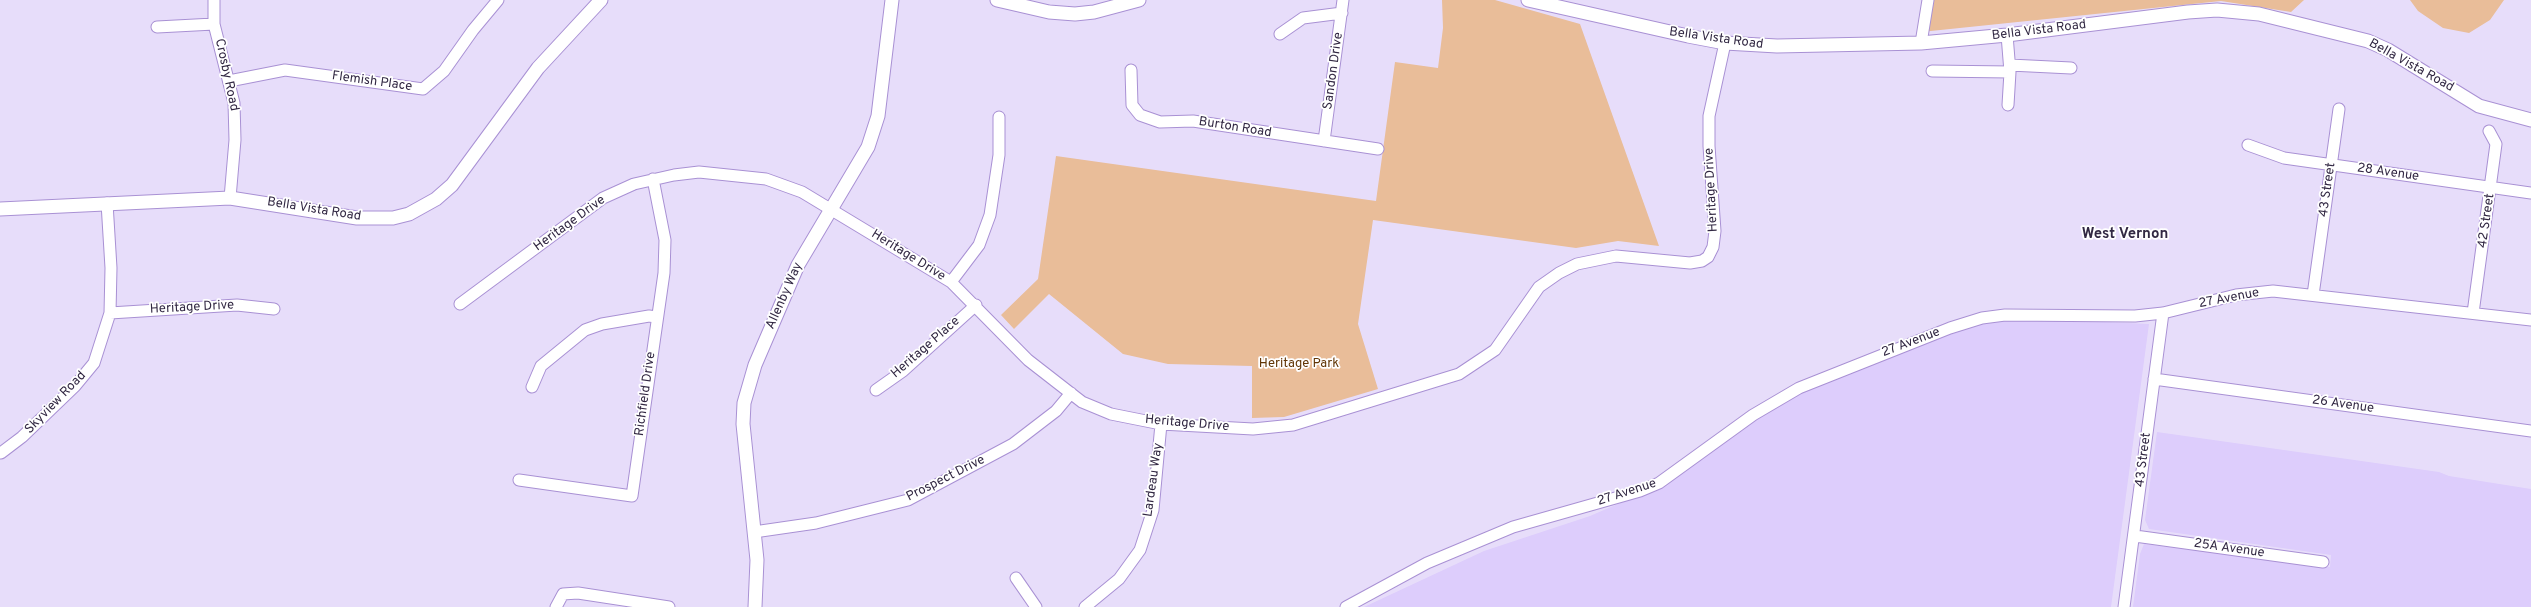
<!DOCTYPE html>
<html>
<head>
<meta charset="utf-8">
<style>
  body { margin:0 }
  canvas { display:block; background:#e7ddfa }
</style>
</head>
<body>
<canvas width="2531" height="607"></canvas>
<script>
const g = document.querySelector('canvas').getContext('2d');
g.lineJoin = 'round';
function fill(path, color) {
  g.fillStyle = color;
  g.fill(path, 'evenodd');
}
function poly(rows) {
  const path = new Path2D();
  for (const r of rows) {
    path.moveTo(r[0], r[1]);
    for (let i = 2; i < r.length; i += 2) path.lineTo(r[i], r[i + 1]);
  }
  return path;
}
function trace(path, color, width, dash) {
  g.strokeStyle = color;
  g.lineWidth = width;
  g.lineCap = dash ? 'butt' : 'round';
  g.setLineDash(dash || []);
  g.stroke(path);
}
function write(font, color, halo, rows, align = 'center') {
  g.font = font + ' Overpass,sans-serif';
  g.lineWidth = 3.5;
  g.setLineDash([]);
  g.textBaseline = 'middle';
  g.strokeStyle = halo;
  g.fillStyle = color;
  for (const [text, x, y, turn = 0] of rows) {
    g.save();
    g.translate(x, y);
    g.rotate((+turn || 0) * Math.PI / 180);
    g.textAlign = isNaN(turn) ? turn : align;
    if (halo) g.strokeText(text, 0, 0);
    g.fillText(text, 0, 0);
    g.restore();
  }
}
const built = poly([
  [2040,319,2149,324,2111,607,1364,607,1484,551,1590,516,1641,494,1757,416,1821,381,1984,321],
  [2157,432,2439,472,2449,476,2531,489,2531,607,2133,607,2140,554,2144,544,2330,567,2331,555,2149,529,2145,520]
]);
const green = poly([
  [1442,0,1495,0,1580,24,1659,246,1618,241,1576,248,1373,220,1358,324,1378,389,1284,417,1252,418,1252,366,1168,364,1123,354,1049,294,1014,329,1001,315,1038,279,1056,156,1376,201,1395,62,1438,68,1443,28],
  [1929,0,2304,0,2291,12,2221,1,1921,32],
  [2410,0,2504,0,2490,20,2469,33,2443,28,2418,11]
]);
const minor = poly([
  [214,0,214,24,234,103,235,140,230,198],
  [157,27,214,24],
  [1280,34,1303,18,1342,13],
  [2007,35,2010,72,2008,105],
  [1921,43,1928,0],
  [2010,65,2071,68],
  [1131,70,1132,105,1140,115,1160,122,1193,121,1378,149],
  [1932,71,2010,72],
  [229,81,285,70,423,89,444,71,473,30,498,0],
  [1324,141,1343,0],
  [2248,145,2284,158,2531,193],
  [951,282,979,245,990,215,999,155,999,117],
  [2313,295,2339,109],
  [460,304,603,198,634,184,674,175,699,172,766,179,802,192,951,282,1028,360,1082,402,1111,414,1161,424,1253,429,1293,425,1459,374,1495,350,1539,287,1559,273,1577,264,1616,256,1690,263,1702,261,1708,257,1713,247,1715,231,1709,146,1709,116,1725,43],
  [110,313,237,305,274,309],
  [2473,313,2496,144,2489,131],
  [2154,379,2531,431],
  [532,387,541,366,585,330,602,324,649,316,656,317],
  [876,390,903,371,976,305],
  [1,453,22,437,75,386,94,363,110,313,111,268,107,203],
  [519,480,632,496,664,273,665,240,653,179],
  [754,532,816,523,908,500,1013,444,1056,411,1071,393],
  [2135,536,2323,562],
  [1016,578,1036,607],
  [556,607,563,594,578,593,669,607],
  [1085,607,1119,579,1140,550,1153,510,1161,424],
  [1346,607,1427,563,1513,527,1640,491,1659,483,1753,415,1799,388,1950,328,1982,318,2005,315,2135,316,2163,313,2236,295,2273,291,2531,320],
  [2124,607,2163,313]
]);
const tertiary = poly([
  [997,0,1049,12,1075,14,1094,12,1139,0],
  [1528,0,1688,36,1725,43,1777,46,1921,43,2007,35,2188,12,2217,10,2259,14,2368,41,2388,50,2479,106,2531,120],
  [0,209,230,198,357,218,393,218,409,214,436,199,452,185,538,68,601,0],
  [755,607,757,560,743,424,744,403,755,365,798,265,868,147,878,116,892,0]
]);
const streetNames = [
  ["Bella Vista Road",2039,31,-7],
  ["Bella Vista Road",1716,39,8],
  ["Bella Vista Road",2411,66,29],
  ["Sandon Drive",1334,71,-82],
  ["Crosby Road",226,75,78],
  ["Flemish Place",372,82,8],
  ["Burton Road",1235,128,9],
  ["28 Avenue",2388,173,8],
  ["Heritage Drive",1712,190,-93],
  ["43 Street",2328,190,-82],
  ["Bella Vista Road",314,210,9],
  ["42 Street",2487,221,-82],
  ["Heritage Drive",570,224,-36],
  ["Heritage Drive",908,256,32],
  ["Allenby Way",785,296,-66],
  ["27 Avenue",2229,299,-11],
  ["Heritage Drive",192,308,-3],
  ["27 Avenue",1911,343,-21],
  ["Heritage Place",926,348,-41],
  ["Richfield Drive",646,394,-82],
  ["Skyview Road",56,403,-46],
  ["26 Avenue",2343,405,8],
  ["Heritage Drive",1187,424,5],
  ["43 Street",2144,460,-83],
  ["Prospect Drive",946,479,-27],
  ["Lardeau Way",1154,480,-82],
  ["27 Avenue",1627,493,-18],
  ["25A Avenue",2229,549,8]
];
const parkNames = [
  ["Heritage Park",1299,364]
];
const quarterNames = [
  ["West Vernon",2125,235]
];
fill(built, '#ddcdfc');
fill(green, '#e9bd99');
trace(minor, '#a991d4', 13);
trace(tertiary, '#a991d4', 15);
trace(minor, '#fff', 11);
trace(tertiary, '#fff', 13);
write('13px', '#322843', '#fff', streetNames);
write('13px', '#613505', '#fff', parkNames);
write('bold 15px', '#322843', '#fff', quarterNames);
</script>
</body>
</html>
